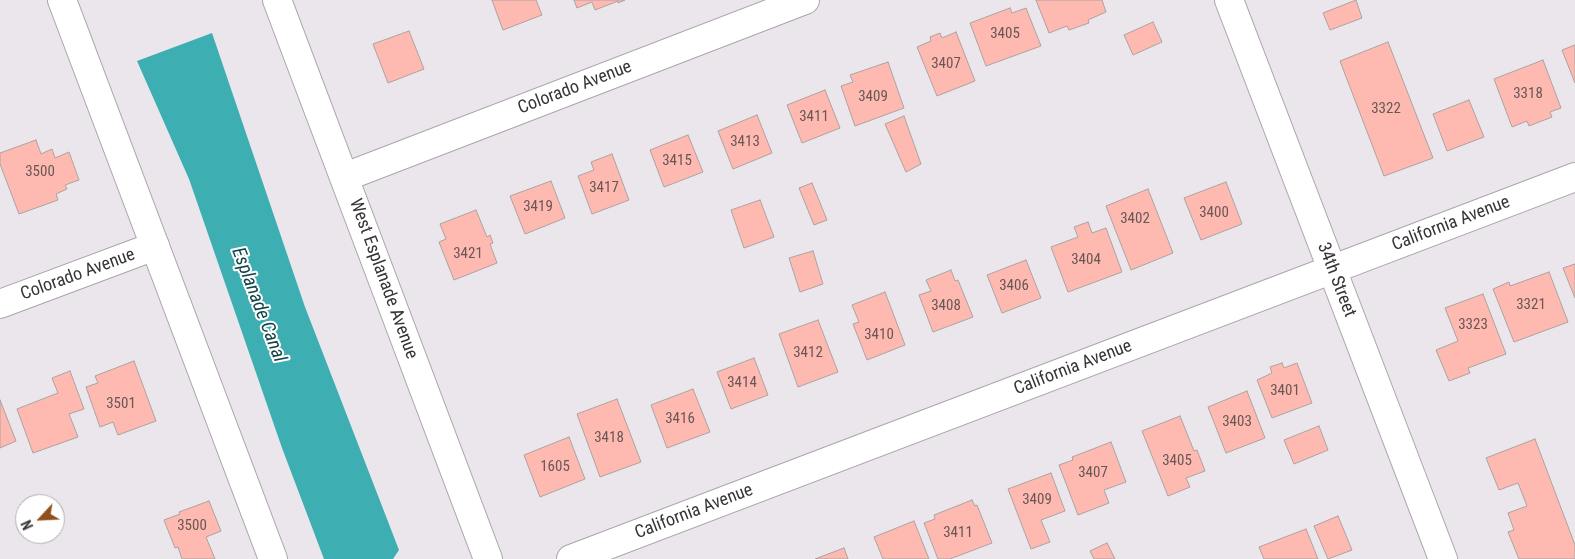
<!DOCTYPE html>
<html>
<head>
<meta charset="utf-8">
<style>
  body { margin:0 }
  #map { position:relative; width:1575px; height:559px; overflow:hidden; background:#ebe5ec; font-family:"Roboto Condensed",sans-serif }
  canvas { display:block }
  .north { position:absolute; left:15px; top:494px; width:50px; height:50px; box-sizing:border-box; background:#fff; border:1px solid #afaeaf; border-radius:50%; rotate:245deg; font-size:14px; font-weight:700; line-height:20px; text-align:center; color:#373437 }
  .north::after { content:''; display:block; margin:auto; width:18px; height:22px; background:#904f1b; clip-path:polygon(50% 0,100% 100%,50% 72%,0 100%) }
</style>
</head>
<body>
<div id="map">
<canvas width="1575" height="559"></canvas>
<div class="north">N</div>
</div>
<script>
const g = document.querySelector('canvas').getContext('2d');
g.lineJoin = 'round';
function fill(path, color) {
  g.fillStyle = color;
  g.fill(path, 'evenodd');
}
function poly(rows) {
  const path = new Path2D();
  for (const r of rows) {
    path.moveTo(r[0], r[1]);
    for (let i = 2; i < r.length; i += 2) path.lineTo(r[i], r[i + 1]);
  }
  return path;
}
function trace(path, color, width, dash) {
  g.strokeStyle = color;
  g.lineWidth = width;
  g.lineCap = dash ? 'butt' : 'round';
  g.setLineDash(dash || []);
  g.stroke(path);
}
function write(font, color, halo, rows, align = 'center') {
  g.font = font + ' "Roboto Condensed",sans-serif';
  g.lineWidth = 4;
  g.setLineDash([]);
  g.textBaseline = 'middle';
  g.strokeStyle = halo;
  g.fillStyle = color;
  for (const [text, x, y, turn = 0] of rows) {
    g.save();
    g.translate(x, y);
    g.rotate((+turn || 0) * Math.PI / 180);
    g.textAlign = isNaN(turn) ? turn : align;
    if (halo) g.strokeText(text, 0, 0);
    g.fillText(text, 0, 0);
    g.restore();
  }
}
const water = poly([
  [212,33,305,307,399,550,393,559,324,559,282,448,189,179,137,61]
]);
const building = poly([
  [492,0,536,0,542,15,503,30,492,0],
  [574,0,625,0,618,3,618,1,595,10,592,2,577,8,574,0],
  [1036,0,1102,0,1106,12,1088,20,1089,23,1069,30,1067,26,1049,33,1036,0],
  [1356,0,1362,18,1330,30,1323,13,1356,0],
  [1010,8,1012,13,1026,8,1041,46,986,66,970,23,1010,8],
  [1153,22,1162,42,1133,55,1124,35,1153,22],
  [409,31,424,69,388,83,373,44,409,31],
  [956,32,975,81,937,96,917,47,931,41,930,37,940,33,942,38,956,32],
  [1388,42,1433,158,1384,176,1340,61,1388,42],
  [1575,45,1575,83,1562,50,1575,45],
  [1543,60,1561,108,1550,112,1552,117,1529,126,1527,121,1512,127,1494,79,1543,60],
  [888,62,904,108,855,126,841,86,853,82,850,75,888,62],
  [825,90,840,128,802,143,787,105,825,90],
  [1469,100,1484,137,1447,151,1433,114,1469,100],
  [757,115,772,153,733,169,718,131,757,115],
  [904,116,921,164,906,172,885,124,904,116],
  [688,135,703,172,664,187,650,150,688,135],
  [36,140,41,154,52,149,55,158,69,152,79,180,65,185,67,189,56,194,58,200,19,214,0,164,0,153,36,140],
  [612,154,629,200,592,214,578,176,594,170,591,162,612,154],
  [551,181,565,218,525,234,510,196,551,181],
  [1226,182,1242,224,1201,240,1184,198,1226,182],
  [812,183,827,220,814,225,799,188,812,183],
  [1148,189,1173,253,1131,270,1106,206,1148,189],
  [760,200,774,237,744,248,731,210,760,200],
  [476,210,487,237,490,235,493,243,490,244,497,263,454,280,439,242,446,239,440,224,476,210],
  [1088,222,1092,233,1106,228,1122,272,1068,292,1051,247,1078,237,1074,227,1088,222],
  [813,251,823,284,800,292,789,258,813,251],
  [1026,260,1041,298,1002,313,987,275,1026,260],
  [1575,264,1575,298,1563,268,1575,264],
  [951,270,955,281,958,280,973,317,933,332,919,295,931,291,926,280,951,270],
  [1549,272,1568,322,1514,342,1493,289,1509,282,1510,286,1549,272],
  [885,292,905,345,867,360,853,324,859,322,852,305,885,292],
  [1483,294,1506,354,1468,368,1470,373,1449,381,1436,350,1458,341,1445,308,1483,294],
  [818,320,838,372,798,387,779,334,818,320],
  [754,358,768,395,731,409,717,372,754,358],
  [134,361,156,421,118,435,113,422,100,427,86,387,98,383,95,376,134,361],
  [1282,363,1284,368,1297,363,1312,403,1272,418,1257,380,1272,373,1270,367,1282,363],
  [70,371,84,409,69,414,78,437,33,453,17,409,58,393,52,378,70,371],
  [693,389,710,432,667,448,651,405,693,389],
  [1247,391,1265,438,1226,453,1208,407,1247,391],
  [617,399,641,462,600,477,577,414,617,399],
  [0,400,16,441,0,448,0,400],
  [1180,416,1194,451,1197,450,1205,471,1186,478,1190,487,1168,496,1142,431,1180,416],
  [1319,426,1328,450,1294,464,1284,440,1319,426],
  [569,437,585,479,540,497,524,455,569,437],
  [1535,439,1575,545,1575,559,1519,559,1508,532,1514,530,1508,513,1527,506,1518,483,1499,490,1486,458,1535,439],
  [1111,442,1126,482,1104,490,1109,503,1078,515,1059,465,1073,460,1072,457,1111,442],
  [1051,473,1065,511,1041,520,1050,542,1031,549,1008,489,1051,473],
  [972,500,975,506,977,505,992,543,950,559,938,559,924,523,935,519,934,515,972,500],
  [209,501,221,531,206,537,215,559,182,559,178,547,175,548,164,520,180,514,179,512,209,501],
  [1338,516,1352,550,1328,559,1314,526,1338,516],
  [914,521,929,559,883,559,874,537,914,521],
  [1306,529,1318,559,1264,559,1259,547,1306,529],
  [1107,543,1115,559,1094,559,1090,551,1107,543],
  [844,548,848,559,815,559,844,548]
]);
const minor = poly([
  [1229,0,1443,559],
  [345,177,805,0],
  [0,304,155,246],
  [571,559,1575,177]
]);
const secondary = poly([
  [62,0,273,559],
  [277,0,488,559]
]);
const numberNames = [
  ["3405",1005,34],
  ["3407",946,64],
  ["3318",1528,94],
  ["3409",873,97],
  ["3322",1386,109],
  ["3411",814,117],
  ["3413",745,142],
  ["3415",677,161],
  ["3500",40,172],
  ["3417",604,188],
  ["3419",538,207],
  ["3400",1214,213],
  ["3402",1135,219],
  ["3421",468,254],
  ["3404",1086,260],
  ["3406",1014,286],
  ["3321",1531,305],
  ["3408",946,306],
  ["3323",1473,325],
  ["3410",879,335],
  ["3412",808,353],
  ["3414",742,383],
  ["3401",1285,391],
  ["3501",121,404],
  ["3416",680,419],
  ["3403",1237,422],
  ["3418",609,438],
  ["3405",1177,461],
  ["1605",555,467],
  ["3407",1093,473],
  ["3409",1037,500],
  ["3500",192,526],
  ["3411",958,533]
];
const streetNames = [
  ["Colorado Avenue",575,88,-21],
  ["California Avenue",1451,224,-21],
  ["Colorado Avenue",78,275,-20],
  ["West Esplanade Avenue",383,279,70],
  ["34th Street",1336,280,69],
  ["California Avenue",1073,368,-21],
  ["California Avenue",694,512,-21]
];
const waterNames = [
  ["Esplanade Canal",258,305,69]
];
fill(water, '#3dafb3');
fill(building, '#febab1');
trace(building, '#aba2a1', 1);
trace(minor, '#aba6ab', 30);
trace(secondary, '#aba6ab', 30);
trace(minor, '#fff', 28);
trace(secondary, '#fff', 28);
write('15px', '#695656', null, numberNames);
write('18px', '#373437', '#fff', streetNames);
write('italic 19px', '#114446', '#fff', waterNames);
</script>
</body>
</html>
